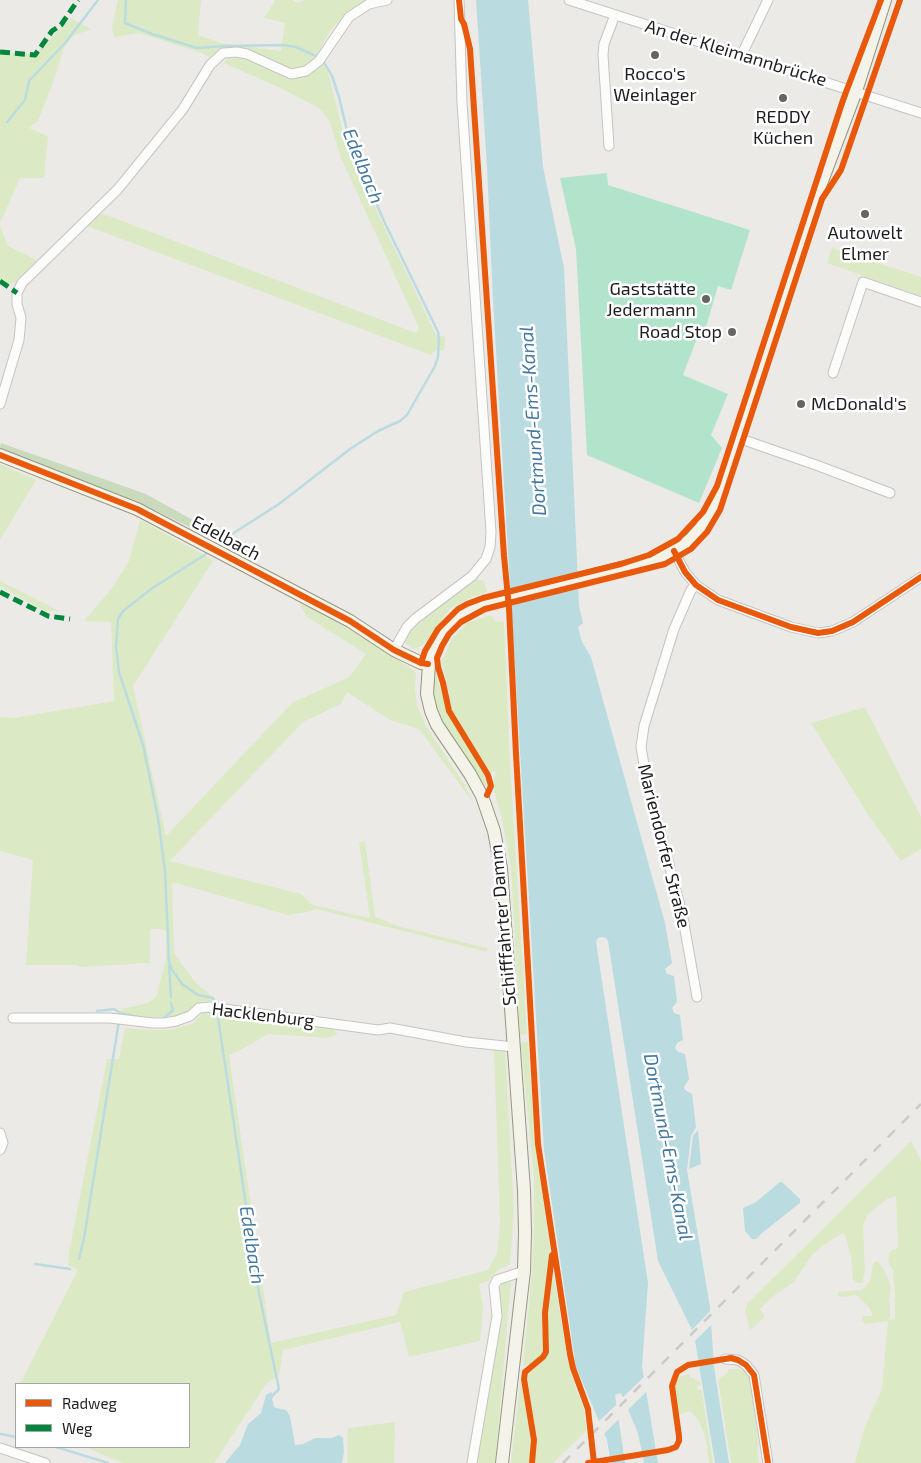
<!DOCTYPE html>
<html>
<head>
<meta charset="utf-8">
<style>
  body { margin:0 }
  #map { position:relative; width:921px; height:1463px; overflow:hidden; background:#eceae7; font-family:"Exo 2",sans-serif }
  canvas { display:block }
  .legend { position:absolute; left:15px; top:1383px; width:175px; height:65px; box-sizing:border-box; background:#fff; border:1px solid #a5a5a5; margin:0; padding:6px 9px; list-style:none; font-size:15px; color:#1e1e1e }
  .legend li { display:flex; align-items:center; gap:10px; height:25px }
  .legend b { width:25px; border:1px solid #a5a5a5 }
</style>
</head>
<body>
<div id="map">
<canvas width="921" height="1463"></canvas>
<ul class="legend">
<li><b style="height:6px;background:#e8590c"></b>Radweg</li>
<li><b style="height:6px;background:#00873e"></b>Weg</li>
</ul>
</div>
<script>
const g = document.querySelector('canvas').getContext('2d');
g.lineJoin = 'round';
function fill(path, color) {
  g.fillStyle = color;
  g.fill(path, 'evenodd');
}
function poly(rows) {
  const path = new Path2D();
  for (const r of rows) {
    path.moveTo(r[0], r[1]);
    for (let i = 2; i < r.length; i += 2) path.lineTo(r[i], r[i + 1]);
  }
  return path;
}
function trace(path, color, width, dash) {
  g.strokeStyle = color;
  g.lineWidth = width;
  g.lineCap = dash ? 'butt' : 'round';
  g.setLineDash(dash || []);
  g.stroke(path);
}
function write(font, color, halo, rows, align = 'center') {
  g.font = font + ' "Exo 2",sans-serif';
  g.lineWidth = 5;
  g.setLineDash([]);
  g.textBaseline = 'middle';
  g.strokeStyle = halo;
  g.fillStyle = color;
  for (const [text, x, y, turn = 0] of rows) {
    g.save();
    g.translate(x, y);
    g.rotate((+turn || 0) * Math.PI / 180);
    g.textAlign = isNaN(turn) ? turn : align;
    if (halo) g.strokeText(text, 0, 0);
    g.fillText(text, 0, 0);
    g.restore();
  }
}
const grass = poly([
  [118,0,201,0,198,35,221,43,281,51,285,23,264,18,275,1,273,0,292,0,298,3,305,0,368,0,348,11,330,31,316,56,304,66,293,70,222,50,211,58,202,53,139,33,114,37,112,27],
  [71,18,91,29,73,36,64,48,53,83,38,121,29,128,48,136,44,178,20,178,0,223,0,52,35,54],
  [228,57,245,58,291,78,307,75,319,65,326,64,346,143,357,170,436,335,446,337,444,350,434,351,431,355,87,226,101,213,416,333,419,328,341,158,329,120,319,108,280,88,224,63],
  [0,225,8,246,37,260,15,283,0,286],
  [832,248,921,277,921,296,827,263],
  [0,464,36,480,0,540],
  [140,520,206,556,213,561,133,686,166,836,292,703,349,677,366,654,307,617,299,604,311,608,372,642,416,672,415,688,417,705,426,726,466,787,472,801,419,729,390,720,347,692,341,704,303,722,170,861,301,894,313,905,370,918,359,842,365,841,375,917,401,927,487,948,487,952,316,909,308,912,288,915,172,882,174,953,195,982,218,1002,203,1001,191,1011,174,1017,148,1017,119,1014,121,1009,148,1003,156,997,166,959,166,931,162,929,150,929,150,963,81,967,77,965,26,965,33,860,0,851,0,717,14,718,114,701,111,622,84,621,112,588,129,561],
  [474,579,484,581,487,592,472,597,451,608,422,646,413,649,404,642,407,633],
  [0,581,59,611,45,611,0,586],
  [491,615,495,621,504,622,510,763,527,1034,520,1035,511,866,502,819,493,786,496,771,489,773,452,710,442,662,451,640,467,623],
  [435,670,446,709,453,723,485,773,487,789,444,727,438,714,434,699,433,679],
  [865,707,921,817,921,849,901,861,867,813,811,723],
  [213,1012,332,1028,338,1034,328,1038,268,1034,248,1046,229,1055,271,1343,396,1315,404,1292,488,1270,497,1253,500,1225,494,1050,505,1051,514,1210,510,1265,499,1269,488,1281,479,1284,483,1308,480,1341,409,1357,400,1322,283,1350,279,1375,267,1383,214,1463,122,1463,86,1447,189,1447,189,1384,20,1384,78,1270,68,1265,69,1252,107,1059,119,1059,125,1028,150,1030,169,1030,192,1024,203,1013],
  [521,1042,528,1042,535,1145,550,1246,542,1324,544,1347,542,1354,534,1363,523,1366,532,1272,534,1223,534,1179],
  [911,1141,921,1161,921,1463,855,1463,864,1429,882,1388,888,1321,865,1324,862,1321,863,1316,873,1316,869,1307,856,1295,843,1297,838,1296,838,1292,862,1290,870,1281,873,1264,877,1261,883,1268,891,1286,889,1300,890,1303,890,1317,888,1320,895,1319,895,1290,893,1277,894,1272,888,1262,889,1255,892,1250,898,1248,896,1196,887,1199,868,1214,863,1225,865,1271,862,1283,857,1283,853,1279,851,1256,845,1235,842,1233,825,1244,811,1256,794,1282,775,1295,760,1309,765,1317,750,1330,745,1311,748,1303],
  [552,1264,567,1355,575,1386,584,1409,587,1430,553,1463,535,1463,537,1445,527,1377,528,1372,546,1357,548,1352,548,1299],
  [511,1282,495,1463,477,1463,499,1316,499,1290,502,1283],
  [729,1369,739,1369,747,1372,750,1379,759,1446,757,1447,759,1463,731,1463,718,1380,727,1373],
  [689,1374,690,1378,693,1378,701,1383,701,1385,697,1386,698,1390,702,1390,702,1392,713,1463,709,1463,705,1435,697,1418,691,1412,685,1412,681,1414,678,1412,675,1385,677,1380,681,1376],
  [521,1377,532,1441,529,1463,511,1463],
  [395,1422,394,1463,347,1463,348,1428]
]);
const forest = poly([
  [1,443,146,494,225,538,200,532,138,502,19,458,0,448]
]);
const pitch = poly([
  [607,173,608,185,750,230,731,290,718,286,706,327,699,333,683,375,728,394,711,435,722,448,699,503,587,455,576,249,560,178]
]);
const water = poly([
  [476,0,528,0,543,167,564,268,579,606,583,623,578,627,582,642,591,657,665,923,672,963,665,969,667,974,674,976,677,1002,672,1008,674,1013,680,1015,683,1040,677,1043,675,1048,678,1052,685,1054,689,1079,684,1087,685,1090,692,1094,696,1127,691,1136,687,1170,710,1307,714,1367,729,1463,715,1463,694,1334,658,1261,608,941,606,938,602,937,598,938,596,942,648,1283,642,1367,658,1463,644,1463,638,1433,621,1393,615,1395,625,1463,611,1463,607,1440,576,1367,544,1150,493,301,487,167],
  [698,1130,701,1164,689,1169,693,1136],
  [780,1182,782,1182,800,1199,800,1203,762,1233,756,1239,752,1239,745,1231,743,1208,756,1202],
  [271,1392,274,1396,272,1399,274,1406,276,1408,286,1410,290,1416,295,1445,303,1444,315,1438,332,1438,339,1435,343,1438,344,1452,342,1463,225,1463,240,1445,248,1424,261,1413,266,1395]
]);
const pier = poly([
  [712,1309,713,1323,693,1343,690,1332],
  [646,1375,648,1390,626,1412,621,1399],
  [619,1402,621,1417,602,1436,597,1423]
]);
const stream = poly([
  [126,0,125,23,152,34,197,48,225,46,282,45,296,47,318,57],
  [7,122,25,100,29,81,65,43,98,0],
  [218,543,279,504,350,449,378,431,400,421,407,415,435,366,438,357,439,341,438,332,384,221,350,143,339,97,332,76,324,62],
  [206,554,151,589,123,611,118,619,116,647,119,672,143,745,158,818,165,871,169,961,171,968,182,984,198,995,213,998,214,1003],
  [169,966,171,997],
  [215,1010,218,1017,259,1293,279,1389,272,1396],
  [97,1011,114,1009,120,1013,143,1018],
  [163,1019,173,1010,171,1003],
  [79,1259,84,1238,119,1021],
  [35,1264,70,1269],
  [1,1434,16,1437],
  [56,1447,108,1463]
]);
const street = poly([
  [569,0,921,113],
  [742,54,768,0],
  [609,146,603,55,604,44,615,15],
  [833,373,863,282,921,302],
  [0,404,19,340,21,318,17,304,17,293,22,283,118,189,183,109,210,65,223,53,237,52,247,54,291,74,306,71,319,61,349,17,369,4,387,0],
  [738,438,816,465,890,493],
  [674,551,685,572,696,585,718,600,791,627,818,633,832,631,853,622,921,577],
  [696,585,691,590,674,629,644,726,641,747,647,782,682,913,697,997],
  [394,650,407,627,415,619,472,576,486,559,490,547,491,532,462,103,459,0],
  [13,1018,110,1018,153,1023,164,1023,176,1021,190,1016,199,1008,210,1007,378,1030,390,1028,466,1042,514,1047],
  [0,1133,3,1143,0,1150],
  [725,1359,738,1360,746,1365,754,1375,768,1463],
  [0,1448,45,1463],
  [472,1463,497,1316,494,1286,497,1280,524,1271]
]);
const secondary = poly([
  [0,455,137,509,350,621,394,650,421,663,429,664],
  [502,1463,524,1271,525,1232,524,1190,501,868,494,831,482,796,470,774,437,725,431,711,427,694,429,664,435,647,448,627,461,615,476,606,659,558,680,547,690,540,701,528,719,495,819,189,856,91,885,0]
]);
const rail = poly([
  [563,1463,921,1104]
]);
const quiet = poly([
  [0,52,35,55,52,31,61,25,78,0],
  [0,281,17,293],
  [0,592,48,616,70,619]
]);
const cycleway = poly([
  [459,0,461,19,464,24,470,49,504,556,509,608,516,754,538,1144,570,1354,573,1368,588,1409,594,1463],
  [0,455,137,509,350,621,394,650,421,663,428,664],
  [674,551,685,572,696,585,718,600,791,627,818,633,832,631,853,622,921,577],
  [421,663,425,651,438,629,458,609,467,604,483,598,621,564,649,555,678,539,703,512,717,486,843,100,881,0],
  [487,795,491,786,488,775,449,711,443,683,438,667,437,658,442,646,449,634,461,622,485,609,665,564,691,549,707,532,720,510,822,199,841,170,900,0],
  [532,1463,534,1440,524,1379,525,1372,543,1357,546,1352,545,1313,552,1255],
  [588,1463,668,1450,676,1447,679,1441,679,1436,672,1386,677,1372,688,1365,731,1358,738,1360,746,1365,754,1375,768,1463]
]);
const markers = [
  [655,55,5,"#666564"],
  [783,98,5,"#666564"],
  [865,214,5,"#666564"],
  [706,299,5,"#666564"],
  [732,332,5,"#666564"],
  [801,404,5,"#666564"]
];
const streetNames = [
  ["An der Kleimannbrücke",736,53,17],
  ["Edelbach",226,538,28],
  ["Mariendorfer Straße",664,846,76],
  ["Schifffahrter Damm",503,925,-95],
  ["Hacklenburg",263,1015,7]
];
const poiNames = [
  ["Rocco's",655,74],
  ["Weinlager",655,95],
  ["REDDY",783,117],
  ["Küchen",783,138],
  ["Autowelt",865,233],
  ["Elmer",865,254],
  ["Gaststätte",696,289,"right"],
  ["Jedermann",696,310,"right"],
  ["Road Stop",722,332,"right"],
  ["McDonald's",811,404,"left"]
];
const waterNames = [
  ["Edelbach",363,166,68],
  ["Dortmund-Ems-Kanal",533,421,-94],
  ["Dortmund-Ems-Kanal",668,1147,79],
  ["Edelbach",252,1245,81]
];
fill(grass, '#dbeac5');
fill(forest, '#c9dbbc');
fill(pitch, '#b2e4cc');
fill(water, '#badbe0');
fill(pier, '#eceae7');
trace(stream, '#badbe0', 2.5);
trace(street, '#c5c4c3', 11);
trace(secondary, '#96967e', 14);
trace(street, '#fcfcfb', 9);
trace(secondary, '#f4f3ea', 12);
trace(rail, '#cacac9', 2.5, [10, 10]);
trace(quiet, '#00873e', 5, [10, 5]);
trace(cycleway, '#e8590c', 6);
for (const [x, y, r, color] of markers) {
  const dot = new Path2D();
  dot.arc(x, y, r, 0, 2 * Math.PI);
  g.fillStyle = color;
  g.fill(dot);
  trace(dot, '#fff', 2);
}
write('18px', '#1e1e1e', '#fff', streetNames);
write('18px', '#1e1e1e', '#fff', poiNames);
write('italic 19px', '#44789f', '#fff', waterNames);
</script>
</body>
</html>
